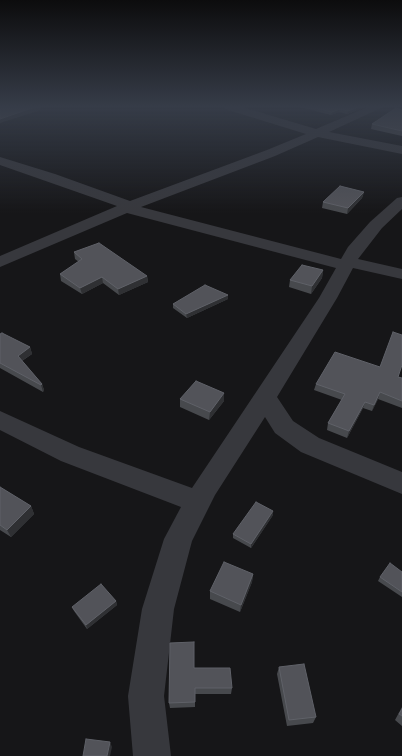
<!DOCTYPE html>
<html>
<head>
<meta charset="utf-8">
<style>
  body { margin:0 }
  canvas { display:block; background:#161618 }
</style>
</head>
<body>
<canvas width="402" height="756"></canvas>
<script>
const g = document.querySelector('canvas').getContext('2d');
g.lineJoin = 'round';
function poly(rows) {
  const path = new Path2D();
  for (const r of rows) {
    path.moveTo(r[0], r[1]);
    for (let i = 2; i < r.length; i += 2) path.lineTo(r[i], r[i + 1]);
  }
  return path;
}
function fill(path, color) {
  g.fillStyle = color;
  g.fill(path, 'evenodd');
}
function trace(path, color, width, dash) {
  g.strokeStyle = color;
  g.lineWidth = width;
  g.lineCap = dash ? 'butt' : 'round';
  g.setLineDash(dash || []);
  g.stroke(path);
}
const minor = poly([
  [224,107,242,107,316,129,368,107,383,107,329,132,402,146,402,154,318,137,275,156,141,207,341,259,348,247,370,222,397,198,402,197,402,209,382,228,358,259,402,269,402,279,353,268,337,298,277,397,293,421,319,438,402,472,402,494,301,452,275,433,265,417,215,495,192,541,174,609,164,696,171,756,133,756,128,696,142,609,164,539,181,507,61,461,0,430,0,411,79,447,192,488,319,298,336,268,127,213,0,267,0,256,117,206,0,165,0,157,55,174,130,201,267,150,306,134,225,109,224,107]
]);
const wall = poly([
  [300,107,365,107,347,114,339,112,331,115],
  [402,110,402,136,371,129,372,124],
  [364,192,362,198,347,214,322,208,323,202],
  [74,252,147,276,148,282,119,295,103,283,82,294,61,281,60,274,79,262,75,259],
  [323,270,322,278,311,294,289,287,290,280],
  [228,299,187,318,173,308,173,304],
  [0,334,30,347,32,354,22,361,42,384,44,390,43,392,0,368],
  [398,377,402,378,402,408,378,399,372,411,363,408,347,438,327,430,328,423,342,400,314,390,316,384],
  [180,399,224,401,209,420,180,407],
  [0,487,31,506,34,514,11,537,0,530],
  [273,515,251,548,233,538,233,534],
  [402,572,402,597,378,581,380,577],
  [253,574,252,582,240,612,210,599,210,591],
  [116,601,117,605,87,629,74,611,72,607],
  [279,667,316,717,313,723,287,726,277,674],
  [194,668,232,688,231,694,195,694,195,707,170,708,169,703],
  [402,707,402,726,395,720]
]);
const shadedWall = poly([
  [35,107,40,107,41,110,0,123,0,119],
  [358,107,365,107,347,114,348,111],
  [340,109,339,112,331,115,332,112],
  [364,192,362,198,347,214,348,208],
  [323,270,322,278,311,294,312,286],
  [147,276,148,282,119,295,118,289],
  [102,277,103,283,82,294,80,288],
  [228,295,228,299,187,318,186,314],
  [30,347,32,354,20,362,18,356],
  [42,384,44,390,43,392,41,385],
  [380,392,378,399,372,411,374,405],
  [224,393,224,401,209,420,210,412],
  [365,402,363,408,347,438,349,431],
  [31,506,34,514,11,537,7,530],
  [273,511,273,515,251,548,251,544],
  [253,574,252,582,240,612,241,605],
  [116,601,117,605,87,629,86,625],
  [110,742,112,747,110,756,107,756]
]);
const building = poly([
  [0,107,35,107,0,119,0,107],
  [311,107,358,107,348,111,340,109,332,112,311,107],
  [396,108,402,110,402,131,372,124,396,108],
  [340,186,364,192,348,208,323,202,340,186],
  [99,243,147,276,118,289,102,277,80,288,60,274,82,259,74,252,99,243],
  [302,265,323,270,312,286,290,280,302,265],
  [205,285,228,295,186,314,173,304,205,285],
  [393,332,402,335,402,365,398,377,402,378,402,401,380,392,374,405,365,402,349,431,328,423,345,394,316,384,335,352,380,367,393,332],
  [2,333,30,347,18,356,42,384,41,385,0,363,0,334,2,333],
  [196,381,224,393,210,412,180,399,196,381],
  [0,487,31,506,7,530,0,525,0,487],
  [256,502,273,511,251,544,233,534,256,502],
  [224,562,253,574,241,605,210,591,224,562],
  [390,563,402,572,402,592,380,577,390,563],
  [101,584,116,601,86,625,72,607,101,584],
  [194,642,194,668,230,668,232,688,195,688,195,702,169,703,170,643,194,642],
  [304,664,316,717,289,720,279,667,304,664],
  [402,709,402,716,399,714,402,709],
  [86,739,110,742,107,756,83,756,86,739]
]);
fill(minor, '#37383d');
fill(wall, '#47494d');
fill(shadedWall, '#2f3033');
fill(building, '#525359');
trace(building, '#5f6168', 1);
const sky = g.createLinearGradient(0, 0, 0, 213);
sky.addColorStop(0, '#0c0c0d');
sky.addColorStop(0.5, '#363c48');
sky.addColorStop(1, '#363c4800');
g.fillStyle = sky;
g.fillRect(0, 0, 402, 213);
</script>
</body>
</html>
